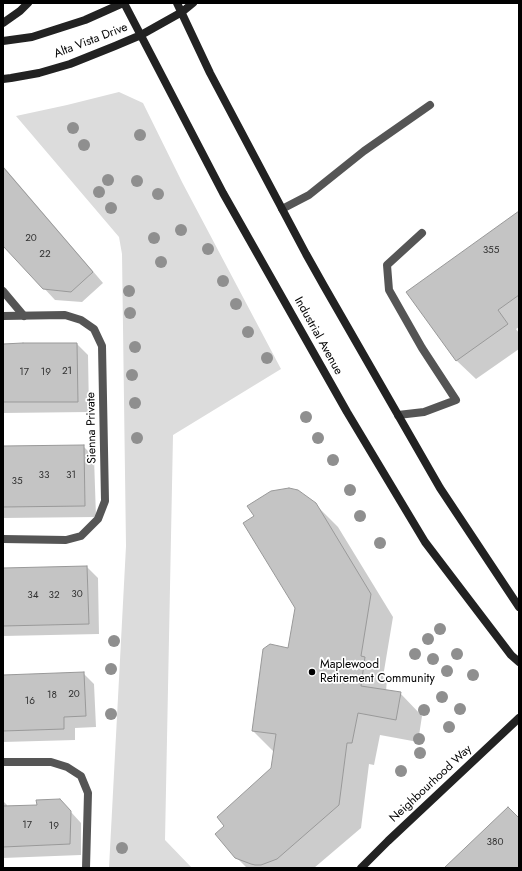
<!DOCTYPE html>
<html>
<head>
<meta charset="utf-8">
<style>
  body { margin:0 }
  #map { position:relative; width:522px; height:871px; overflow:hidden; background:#fff; font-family:Jost,sans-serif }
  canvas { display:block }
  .frame { position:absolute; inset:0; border:4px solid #000; pointer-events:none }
</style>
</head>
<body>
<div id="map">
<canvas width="522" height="871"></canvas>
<div class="frame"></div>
</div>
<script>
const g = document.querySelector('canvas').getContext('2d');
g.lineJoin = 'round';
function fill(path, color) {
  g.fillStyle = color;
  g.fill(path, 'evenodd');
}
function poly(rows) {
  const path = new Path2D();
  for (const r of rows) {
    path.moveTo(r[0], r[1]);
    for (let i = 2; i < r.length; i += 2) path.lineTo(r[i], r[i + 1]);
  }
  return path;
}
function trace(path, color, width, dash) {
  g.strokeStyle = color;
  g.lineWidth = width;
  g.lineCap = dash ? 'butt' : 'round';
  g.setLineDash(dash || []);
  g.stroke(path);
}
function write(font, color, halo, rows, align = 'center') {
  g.font = font + ' Jost,sans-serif';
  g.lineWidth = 3.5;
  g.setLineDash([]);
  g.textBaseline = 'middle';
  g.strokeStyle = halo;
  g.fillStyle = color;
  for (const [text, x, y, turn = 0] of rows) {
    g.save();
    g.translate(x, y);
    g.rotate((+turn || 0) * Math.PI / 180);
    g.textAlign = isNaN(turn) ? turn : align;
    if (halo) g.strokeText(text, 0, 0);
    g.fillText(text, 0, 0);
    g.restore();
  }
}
const green = poly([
  [119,92,143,103,182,182,281,369,173,435,165,840,192,868,109,868,126,546,122,254,119,237,16,116,67,105]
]);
const shadow = poly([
  [3,166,103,283,82,302,55,300,3,244],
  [519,212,519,327,516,329,519,333,519,349,476,379,457,361,407,292],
  [77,344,88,355,89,412,3,413,3,345],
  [83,446,94,457,96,517,3,518,3,447],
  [315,504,338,527,393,617,383,677,387,680,386,691,400,693,422,716,418,742,380,735,374,765,369,764,361,828,314,868,247,868,236,857,226,826,272,768,274,752,253,731,289,649],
  [87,567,98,578,99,634,3,636,3,569],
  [83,673,94,684,96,727,75,728,75,740,3,742,3,676],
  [60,800,81,823,81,855,3,858,3,801,7,805,7,807,38,806]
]);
const building = poly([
  [3,167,93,272,71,292,43,289,3,246,3,167],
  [519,211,519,295,498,310,508,324,456,361,406,292,519,211],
  [23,343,77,343,78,402,3,402,3,344,23,343],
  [84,445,85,506,3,507,3,446,84,445],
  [289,488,298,490,316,503,371,594,361,656,365,657,361,686,401,692,396,720,358,713,352,743,347,743,339,805,277,859,261,865,255,865,251,864,235,858,215,834,224,826,217,817,271,768,276,734,252,731,263,649,270,644,288,648,295,608,243,523,254,516,247,506,271,491,289,488],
  [87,566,89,624,3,626,3,568,87,566],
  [84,672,86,716,64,717,64,729,3,731,3,675,84,672],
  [60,799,71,811,70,844,3,847,3,806,37,805,36,800,60,799],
  [508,807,519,818,519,868,444,868,508,807]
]);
const lane = poly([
  [282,209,309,195,364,151,430,105],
  [3,291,24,316],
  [398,415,424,412,456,400,422,348,389,290,387,265,422,233]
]);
const street = poly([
  [3,316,65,315,81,320,94,329,102,346,105,501,98,519,81,536,66,540,3,539],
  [3,762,51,762,67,767,81,776,88,793,86,868]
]);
const secondary = poly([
  [124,3,223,193,347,412,425,542,511,655,519,662],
  [177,3,210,73,306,254,324,286,440,488,519,607],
  [3,23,20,11,28,3],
  [3,41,32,37,57,29,85,20,123,3],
  [3,79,11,78,39,73,70,64,115,46,141,35,182,12,193,3],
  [361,868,388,841,519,718]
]);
const trees = [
  [73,128],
  [140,135],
  [84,145],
  [108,180],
  [137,181],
  [99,192],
  [158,194],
  [111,208],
  [181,230],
  [154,238],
  [208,249],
  [161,262],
  [223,281],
  [129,291],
  [236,304],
  [130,313],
  [248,332],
  [135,347],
  [267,358],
  [132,375],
  [135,403],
  [306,417],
  [137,438],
  [318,438],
  [333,460],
  [350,490],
  [360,516],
  [380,543],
  [440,629],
  [428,639],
  [114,641],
  [415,654],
  [457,654],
  [433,659],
  [111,669],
  [447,671],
  [473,675],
  [442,697],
  [460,709],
  [424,710],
  [111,714],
  [449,727],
  [419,739],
  [420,753],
  [401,771],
  [122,848]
];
const markers = [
  [312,672,4,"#000"]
];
const numberNames = [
  ["20",31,239],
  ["355",491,251],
  ["22",45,255],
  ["21",67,372],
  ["17",24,373],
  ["19",46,373],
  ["33",44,476],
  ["31",71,476],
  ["35",17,482],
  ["30",77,595],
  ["34",33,596],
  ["32",54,596],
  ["20",74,695],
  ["18",52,696],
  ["16",30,702],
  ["17",27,826],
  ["19",54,827],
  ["380",495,843]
];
const streetNames = [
  ["Alta Vista Drive",91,41,-21],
  ["Industrial Avenue",318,336,61],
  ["Sienna Private",92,428,-91],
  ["Neighbourhood Way",431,784,-43]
];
const poiNames = [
  ["Maplewood",320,665],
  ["Retirement Community",320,679]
];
fill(green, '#dcdcdc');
fill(shadow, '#0003');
fill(building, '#c4c4c4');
trace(building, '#999', 1);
trace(lane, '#555', 8);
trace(street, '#555', 8);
trace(secondary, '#222', 8);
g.fillStyle = '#8f8f8f';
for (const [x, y] of trees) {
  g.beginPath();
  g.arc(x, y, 6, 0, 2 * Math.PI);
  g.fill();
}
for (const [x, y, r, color] of markers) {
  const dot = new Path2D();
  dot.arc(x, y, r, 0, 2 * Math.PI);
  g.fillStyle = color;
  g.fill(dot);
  trace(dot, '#fff', 1.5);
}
write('10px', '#313131', null, numberNames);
write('12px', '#000', '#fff', streetNames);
write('12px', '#000', '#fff', poiNames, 'left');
</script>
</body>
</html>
